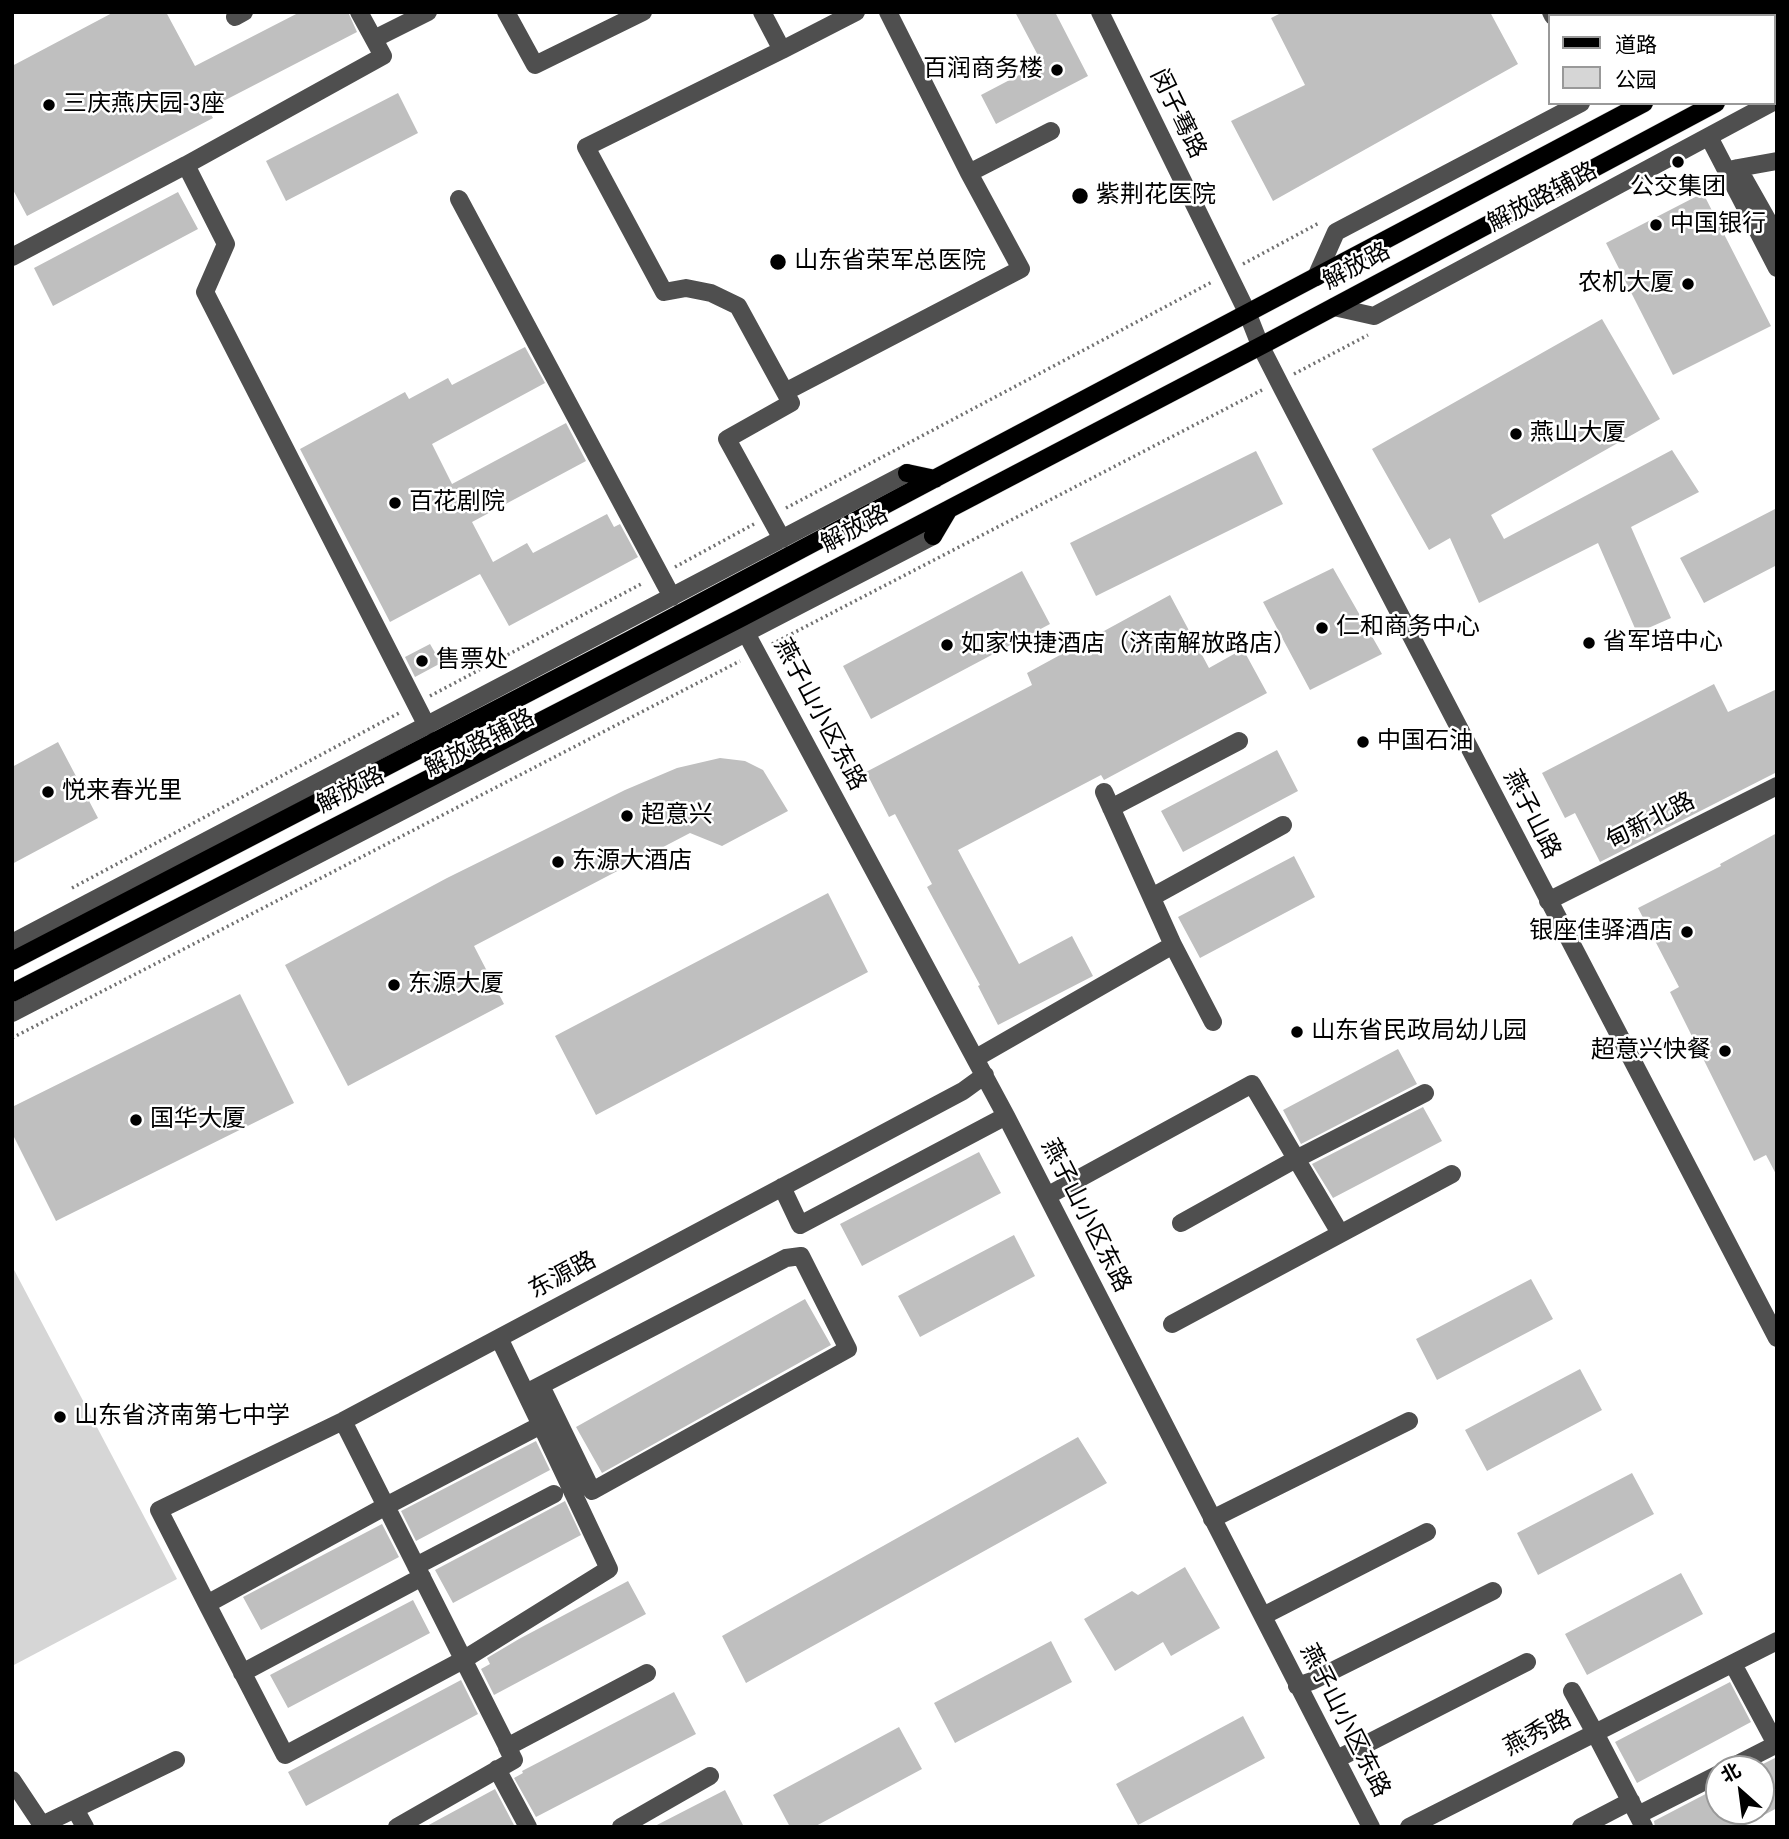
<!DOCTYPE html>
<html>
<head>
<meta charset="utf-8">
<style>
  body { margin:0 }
  #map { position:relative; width:1789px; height:1839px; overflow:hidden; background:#fff; font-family:"Roboto Condensed","Noto Sans SC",sans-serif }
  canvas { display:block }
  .frame { position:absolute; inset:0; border:14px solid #000; pointer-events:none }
  .legend { position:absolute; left:1548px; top:14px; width:228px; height:91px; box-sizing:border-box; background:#fff; border:2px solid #999; margin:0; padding:9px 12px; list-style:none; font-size:21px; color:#000 }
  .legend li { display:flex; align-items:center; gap:14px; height:35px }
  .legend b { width:35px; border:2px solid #999 }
  .north { position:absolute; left:1705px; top:1755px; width:70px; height:70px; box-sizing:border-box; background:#fff; border:2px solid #999; border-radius:50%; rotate:332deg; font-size:19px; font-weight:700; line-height:28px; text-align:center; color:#000 }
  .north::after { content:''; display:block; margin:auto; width:24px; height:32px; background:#000; clip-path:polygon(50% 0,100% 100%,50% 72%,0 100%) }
</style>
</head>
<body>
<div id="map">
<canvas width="1789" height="1839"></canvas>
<div class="frame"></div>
<ul class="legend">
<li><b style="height:9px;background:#000"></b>道路</li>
<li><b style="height:19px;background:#d6d6d6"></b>公园</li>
</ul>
<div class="north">北</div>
</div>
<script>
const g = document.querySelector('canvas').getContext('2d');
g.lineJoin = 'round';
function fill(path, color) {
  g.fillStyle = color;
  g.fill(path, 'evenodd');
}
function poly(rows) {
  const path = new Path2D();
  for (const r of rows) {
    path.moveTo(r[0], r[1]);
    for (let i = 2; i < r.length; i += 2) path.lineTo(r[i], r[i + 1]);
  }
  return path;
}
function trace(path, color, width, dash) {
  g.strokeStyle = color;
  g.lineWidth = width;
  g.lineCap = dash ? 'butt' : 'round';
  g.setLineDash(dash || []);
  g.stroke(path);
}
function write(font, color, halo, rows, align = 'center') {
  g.font = font + ' "Roboto Condensed","Noto Sans SC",sans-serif';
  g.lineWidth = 5;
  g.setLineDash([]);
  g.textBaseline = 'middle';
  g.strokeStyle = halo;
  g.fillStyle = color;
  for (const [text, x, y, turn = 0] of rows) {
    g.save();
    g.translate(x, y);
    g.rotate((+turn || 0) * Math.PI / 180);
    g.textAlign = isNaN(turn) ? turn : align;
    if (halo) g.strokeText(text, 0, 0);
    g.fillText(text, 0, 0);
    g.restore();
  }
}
const green = poly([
  [12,1266,177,1579,12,1666]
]);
const building = poly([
  [114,12,166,12,195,66,300,12,348,12,357,32,208,109,213,118,27,216,12,188,12,66],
  [1015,12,1055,12,1088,76,996,124,981,95,1042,63],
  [1283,12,1490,12,1518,64,1273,201,1231,121,1305,85,1271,18],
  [398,93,418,133,286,201,266,161],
  [178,192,198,229,53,306,34,268],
  [1703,193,1771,326,1673,375,1606,243],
  [1602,319,1660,419,1491,515,1504,539,1672,450,1699,492,1631,527,1671,618,1637,633,1598,543,1479,603,1450,538,1429,550,1372,449],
  [525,347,545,383,432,444,452,484,566,423,586,461,472,522,493,562,527,543,533,553,607,514,614,527,620,524,638,557,509,626,480,574,390,622,300,449,405,392,409,399,448,378,452,385],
  [1256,451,1283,504,1096,596,1070,543],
  [1777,508,1777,565,1704,603,1680,558],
  [1333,568,1382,654,1310,690,1263,602],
  [1022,571,1050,624,871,719,843,666],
  [1170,595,1209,668,1243,649,1267,693,1104,780,1101,775,958,850,1019,964,1072,936,1093,976,998,1025,978,986,980,985,927,887,932,884,895,814,889,817,866,772,1032,685,1027,673],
  [430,644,441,663,415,677,405,657],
  [1714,684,1728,712,1777,689,1777,772,1600,862,1575,813,1565,818,1542,773],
  [58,742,98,818,12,864,12,767],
  [1277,750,1298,791,1183,852,1161,811],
  [720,758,745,761,763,770,788,811,722,846,690,833,474,946,504,1004,348,1086,285,965,447,878,625,790,677,768],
  [1777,833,1777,1176,1766,1155,1754,1161,1670,992,1679,987,1638,908,1721,866,1720,864],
  [1294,856,1315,897,1200,958,1178,917],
  [828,893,868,972,596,1115,555,1036],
  [240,994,294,1103,56,1221,12,1133,12,1107],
  [1398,1049,1417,1084,1301,1144,1283,1110],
  [1423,1107,1442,1141,1333,1198,1312,1164],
  [979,1152,1001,1193,862,1266,840,1224],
  [1014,1235,1035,1276,920,1337,898,1296],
  [1531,1279,1553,1319,1437,1380,1416,1339],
  [805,1299,831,1345,602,1473,576,1427],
  [1580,1369,1602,1410,1487,1471,1465,1430],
  [1078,1437,1107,1483,746,1683,722,1636],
  [536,1441,550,1470,416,1541,401,1511],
  [1632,1473,1654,1514,1538,1575,1517,1533],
  [565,1501,581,1535,453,1603,435,1570],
  [382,1524,399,1557,261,1630,243,1597],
  [1185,1567,1220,1628,1171,1656,1163,1642,1115,1671,1084,1619,1132,1591,1138,1595],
  [1681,1573,1703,1614,1587,1675,1565,1634],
  [628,1581,646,1614,494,1695,481,1669,490,1664,487,1658,519,1639],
  [413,1600,430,1633,288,1708,270,1675],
  [1051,1641,1072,1682,955,1743,934,1703],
  [461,1680,478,1714,306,1806,288,1772],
  [1730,1682,1751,1722,1637,1783,1615,1742],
  [674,1692,696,1734,536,1817,514,1778,523,1773,522,1771],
  [1243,1716,1265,1758,1138,1825,1116,1784],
  [899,1727,922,1769,814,1827,790,1827,773,1795],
  [1777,1757,1777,1808,1742,1827,1655,1827,1654,1821,1719,1787,1719,1811,1761,1811,1761,1765],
  [495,1789,515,1827,425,1827],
  [725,1790,744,1827,653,1827]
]);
const path = poly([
  [1705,16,1711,12],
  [1243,264,1319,223],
  [1294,374,1368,335],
  [786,508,1212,282],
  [675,567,754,524],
  [772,644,1262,390],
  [430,696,643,583],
  [72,888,399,713],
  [12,1038,740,661]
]);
const minor = poly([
  [506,12,535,65,643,12],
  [762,12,782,50,856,12],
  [888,12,969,173],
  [1100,12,1247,312,1260,345,1283,390,1777,1338],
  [1551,12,1553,16],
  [1749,16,1755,12],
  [235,17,244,12],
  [374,39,428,12],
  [1709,137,1777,268],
  [186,165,383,56,359,12],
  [1738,168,1777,161],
  [1730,170,1738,168,1777,237],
  [459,199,672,597],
  [12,257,186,165,226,244,205,292,427,726],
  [1316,277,1336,232,1581,103],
  [1334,307,1374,316,1771,103],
  [785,392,1021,269,969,173,1051,131],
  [782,539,727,439,791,403,738,306,711,293,686,288,664,292,586,147,782,50],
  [746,633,1006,1116,1371,1827],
  [1111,808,1239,741],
  [1152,897,1283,825],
  [1548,901,1777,786],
  [12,943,907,473],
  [1173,945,1213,1022],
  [12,1013,933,536],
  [976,1058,1173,945,1104,792],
  [782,1187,800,1225,1006,1116],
  [1047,1196,1252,1084,1340,1233],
  [1181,1223,1296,1159,1425,1093],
  [1172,1324,1452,1174],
  [499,1338,541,1425],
  [526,1393,786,1258,801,1256,848,1349,592,1491,541,1386],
  [343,1421,514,1760,397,1827],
  [1212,1519,1409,1421],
  [416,1566,554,1494],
  [207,1604,386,1506,541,1425,609,1569,463,1660,285,1755,207,1604,159,1510,343,1421,963,1091,985,1075],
  [1263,1616,1427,1532],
  [1733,1664,1777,1746],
  [242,1673,422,1577],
  [1297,1686,1312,1681,1493,1591],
  [1572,1691,1595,1733,1777,1641],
  [512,1757,507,1747,647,1673],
  [1337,1759,1527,1662],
  [497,1769,528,1827],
  [1728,1769,1777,1744],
  [12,1780,42,1825,75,1809,85,1827],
  [75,1809,176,1760],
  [1638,1815,1719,1774],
  [621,1827,710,1776],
  [1409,1827,1595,1733,1644,1827],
  [1581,1827,1631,1801]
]);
const major = poly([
  [1773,34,1777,33],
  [1773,73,1777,71],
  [907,473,935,479],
  [933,536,949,509],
  [12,961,630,640,1644,103],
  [12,993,741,618,1270,341,1716,103]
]);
const markers = [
  [1057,70,7,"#000"],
  [49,105,7,"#000"],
  [1678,162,7,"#000"],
  [1080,196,9,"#000"],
  [1656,225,7,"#000"],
  [778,262,9,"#000"],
  [1688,284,7,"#000"],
  [1516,434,7,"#000"],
  [395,503,7,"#000"],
  [1322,628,7,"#000"],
  [1589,643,7,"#000"],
  [947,645,7,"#000"],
  [422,661,7,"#000"],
  [1363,742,7,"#000"],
  [48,792,7,"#000"],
  [627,816,7,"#000"],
  [558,862,7,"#000"],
  [1687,932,7,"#000"],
  [394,985,7,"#000"],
  [1297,1032,7,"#000"],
  [1725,1051,7,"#000"],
  [136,1120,7,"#000"],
  [60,1417,7,"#000"]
];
const poiNames = [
  ["百润商务楼",1043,70,"right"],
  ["三庆燕庆园-3座",63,105],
  ["公交集团",1678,188,"center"],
  ["紫荆花医院",1096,196],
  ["中国银行",1670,225],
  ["山东省荣军总医院",794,262],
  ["农机大厦",1674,284,"right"],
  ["燕山大厦",1530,434],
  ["百花剧院",409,503],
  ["仁和商务中心",1336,628],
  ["省军培中心",1603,643],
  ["如家快捷酒店（济南解放路店）",961,645],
  ["售票处",436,661],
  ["中国石油",1377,742],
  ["悦来春光里",62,792],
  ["超意兴",641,816],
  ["东源大酒店",572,862],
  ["银座佳驿酒店",1673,932,"right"],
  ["东源大厦",408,985],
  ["山东省民政局幼儿园",1311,1032],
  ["超意兴快餐",1711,1051,"right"],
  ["国华大厦",150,1120],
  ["山东省济南第七中学",74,1417]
];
const streetNames = [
  ["闵子骞路",1177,114,64],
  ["解放路辅路",1543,198,-28],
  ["解放路",1357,267,-28],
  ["解放路",855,530,-28],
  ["燕子山小区东路",819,715,62],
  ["解放路辅路",480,744,-27],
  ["解放路",351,791,-27],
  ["燕子山路",1531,815,63],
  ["甸新北路",1651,822,-27],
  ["燕子山小区东路",1085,1216,63],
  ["东源路",563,1276,-28],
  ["燕子山小区东路",1344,1721,63],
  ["燕秀路",1538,1734,-27]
];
fill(green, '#d6d6d6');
fill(building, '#bfbfbf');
trace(major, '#dbdbdb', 19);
trace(path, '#717171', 3.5, [2, 3.5]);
trace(minor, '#4f4f4f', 18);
trace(major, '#000', 18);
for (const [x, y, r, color] of markers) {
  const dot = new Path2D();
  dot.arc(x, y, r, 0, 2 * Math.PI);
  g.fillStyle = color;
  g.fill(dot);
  trace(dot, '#fff', 2.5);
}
write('24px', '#000', '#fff', poiNames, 'left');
write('24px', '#000', '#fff', streetNames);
</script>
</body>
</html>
